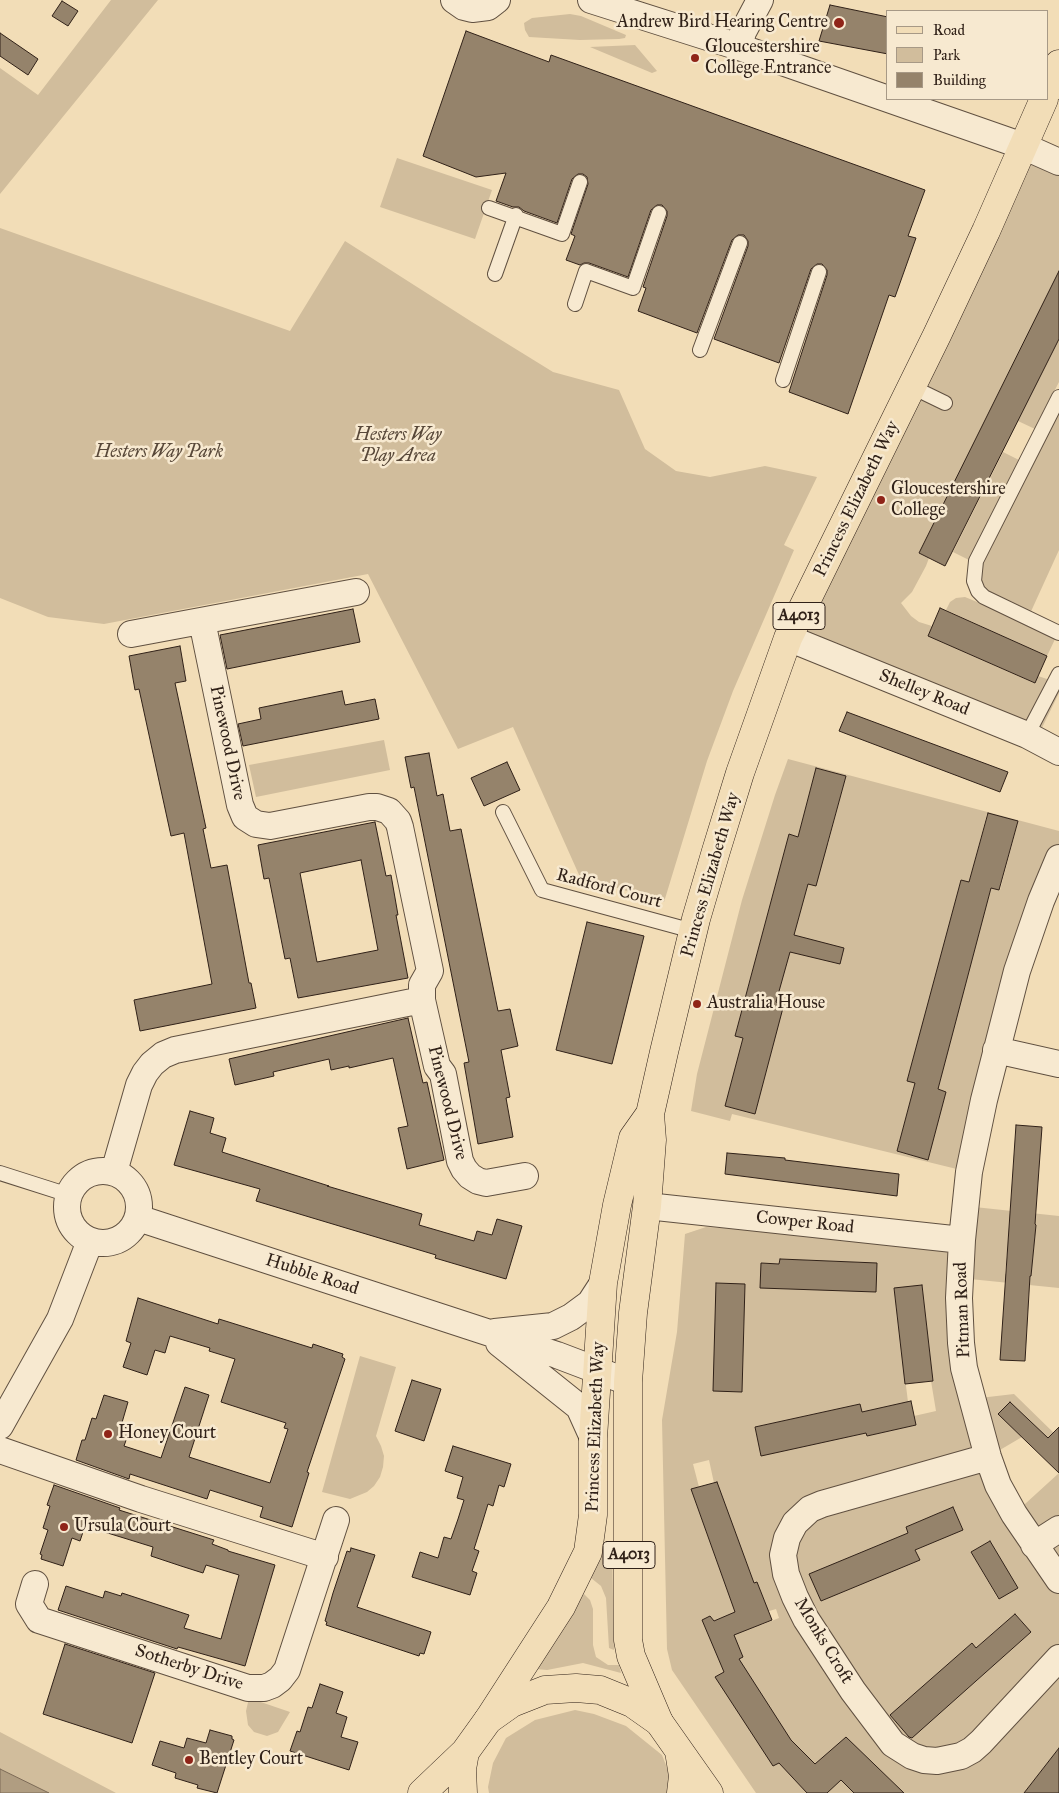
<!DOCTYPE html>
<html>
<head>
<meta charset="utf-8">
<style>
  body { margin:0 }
  #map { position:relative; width:1059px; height:1793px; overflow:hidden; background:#f2ddb7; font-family:"IM FELL Great Primer",serif }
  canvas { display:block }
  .legend { position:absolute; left:886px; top:10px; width:162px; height:90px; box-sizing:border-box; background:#f7e9d0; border:1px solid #a79986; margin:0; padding:6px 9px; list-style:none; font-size:15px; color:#302118 }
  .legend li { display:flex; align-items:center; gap:10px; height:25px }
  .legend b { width:25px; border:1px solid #a79986 }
</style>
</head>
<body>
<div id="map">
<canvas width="1059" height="1793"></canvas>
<ul class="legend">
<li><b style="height:6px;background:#f2ddb7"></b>Road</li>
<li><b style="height:14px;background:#d1bd9c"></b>Park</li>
<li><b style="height:14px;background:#95836b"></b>Building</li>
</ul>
</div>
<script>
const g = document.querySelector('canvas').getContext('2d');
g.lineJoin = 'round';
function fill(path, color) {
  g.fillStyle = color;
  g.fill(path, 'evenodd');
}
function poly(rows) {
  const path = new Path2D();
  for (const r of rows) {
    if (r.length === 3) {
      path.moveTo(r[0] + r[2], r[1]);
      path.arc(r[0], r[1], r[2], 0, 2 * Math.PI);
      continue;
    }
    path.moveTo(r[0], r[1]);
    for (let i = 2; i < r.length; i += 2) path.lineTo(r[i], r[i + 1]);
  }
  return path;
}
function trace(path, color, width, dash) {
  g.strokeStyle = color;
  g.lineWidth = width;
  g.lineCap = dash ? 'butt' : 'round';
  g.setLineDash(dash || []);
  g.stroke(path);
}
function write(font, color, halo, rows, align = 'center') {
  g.font = font + ' "IM FELL Great Primer",serif';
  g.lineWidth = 5;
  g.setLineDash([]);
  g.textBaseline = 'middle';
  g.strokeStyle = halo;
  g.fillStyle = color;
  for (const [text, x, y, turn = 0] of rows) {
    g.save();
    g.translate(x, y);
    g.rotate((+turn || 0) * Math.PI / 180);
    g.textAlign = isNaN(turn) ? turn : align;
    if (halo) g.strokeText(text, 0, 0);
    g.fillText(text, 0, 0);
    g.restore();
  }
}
const green = poly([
  [111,0,158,0,0,194,0,68,38,95],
  [570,14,581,16,626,35,625,38,619,39,580,40,529,37,525,30,524,23,532,18],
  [635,45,657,71,652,73,590,47],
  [1023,146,1059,162,1059,288,1052,285,919,553,929,558,926,566,912,592,901,603,911,616,919,622,932,626,928,636,1034,683,1038,676,1059,683,1059,693,1036,740,788,638],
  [397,158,492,190,475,239,380,207],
  [0,228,290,331,345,241,472,322,553,372,619,390,645,449,676,471,710,477,765,466,817,477,784,545,794,550,733,691,707,761,664,902,580,877,513,727,458,749,368,574,104,624,48,617,0,598],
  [1059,339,1059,382,1035,429,1018,421],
  [1059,397,1059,550,1028,618,984,597,975,571],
  [1003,452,1021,461,971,561,953,552],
  [965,597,1057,635,1047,656,946,610,950,602,956,598],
  [384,740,390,770,256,797,249,765],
  [788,759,1059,831,1059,858,969,1172,732,1114,730,1121,691,1111,697,1074,742,900,775,795],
  [816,768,846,776,828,844,819,842,774,1010,773,1046,755,1114,725,1106,743,1038,735,1035,789,834,798,837],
  [987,814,1018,822,1000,890,991,888,938,1089,946,1092,928,1160,897,1151,915,1083,907,1081,961,880,969,882],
  [965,1206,1059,1216,1059,1288,960,1278,971,1399,1014,1394,1059,1438,1059,1449,1022,1437,988,1457,1014,1514,1059,1473,1059,1748,1024,1793,904,1793,862,1753,847,1767,854,1793,756,1793,672,1670,667,1649,662,1420,677,1332,685,1234,706,1227,961,1240],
  [1010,1222,1036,1225,1031,1276,1005,1274],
  [780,1259,877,1263,778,1288,761,1263,779,1264],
  [716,1283,745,1284,742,1391],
  [922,1285,933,1380,931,1381,936,1411,914,1416,916,1425,867,1436,866,1433,761,1455,755,1427,860,1404,862,1412,908,1402,894,1289],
  [709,1460,714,1483,717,1483,754,1583,757,1582,764,1600,766,1612,776,1609,779,1618,761,1625,754,1605,728,1592,691,1489,699,1487,693,1464],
  [953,1507,963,1529,915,1550,919,1560,821,1601,810,1574,908,1533,906,1527],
  [990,1541,1017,1588,998,1599,971,1552],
  [1015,1614,1031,1632,911,1738,891,1716,972,1643,976,1648],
  [360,1356,396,1367,376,1436,381,1446,384,1456,383,1467,380,1477,374,1486,367,1492,350,1499,322,1492],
  [602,1544,612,1546,614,1650,609,1648,606,1598,601,1586,591,1578,602,1553],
  [584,1594,590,1600,593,1609,593,1645,596,1657,608,1665,619,1665,621,1673,583,1663,547,1670,536,1669,565,1621],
  [249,1698,290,1712,278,1732,267,1736,254,1732,248,1725,246,1711],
  [575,1710,594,1714,626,1726,662,1755,671,1778,668,1793,489,1793,488,1787,493,1763,506,1738,535,1720],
  [0,1732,116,1793,0,1793]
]);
const water = poly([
  [0,1769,49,1793,0,1793,0,1769]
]);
const building = poly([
  [62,1,78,11,68,26,52,16,62,1],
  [830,5,888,17,888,54,819,41,830,5],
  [466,31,549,62,551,55,925,190,908,236,916,238,895,297,889,295,848,414,789,392,827,275,827,270,822,264,817,264,811,269,779,363,714,339,748,246,748,241,744,235,738,235,732,240,697,333,638,311,646,288,643,287,667,216,667,211,662,205,657,205,651,210,628,277,589,263,584,263,580,265,566,260,575,236,571,234,588,184,587,177,583,174,578,174,572,179,557,223,524,211,519,207,513,207,496,201,506,173,476,177,423,156,466,31],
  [0,33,38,59,28,75,0,56,0,33],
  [1059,271,1059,339,945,566,919,553,1059,271],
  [940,608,1047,656,1035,683,928,636,940,608],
  [353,609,360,642,227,669,220,635,353,609],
  [180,646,186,681,175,683,206,828,203,829,211,868,227,865,249,983,251,983,256,1008,140,1031,134,1000,212,984,184,833,171,836,139,689,135,690,129,656,180,646],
  [342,691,345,705,375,699,379,719,243,746,238,724,261,719,259,708,342,691],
  [847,712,1008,772,1000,792,839,731,847,712],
  [429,753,437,796,443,794,450,831,461,829,498,1011,510,1009,518,1046,501,1050,510,1097,506,1098,513,1137,478,1144,464,1063,469,1062,414,787,411,788,405,757,429,753],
  [507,762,520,790,484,806,471,778,507,762],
  [816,768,846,776,816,886,808,884,794,935,844,948,840,964,790,952,776,1002,784,1004,755,1114,725,1106,743,1038,735,1036,789,834,798,837,816,768],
  [988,813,1018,821,999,890,991,888,938,1089,946,1092,928,1160,897,1151,915,1083,907,1081,961,880,969,882,988,813],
  [375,822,386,876,391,875,398,915,396,915,408,978,298,998,290,958,285,959,269,878,264,879,258,845,375,822],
  [361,860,378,950,317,962,300,873,361,860],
  [587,922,644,936,612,1064,556,1050,587,922],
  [408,1018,423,1083,427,1082,444,1160,407,1169,398,1128,408,1126,393,1058,349,1068,349,1066,331,1070,329,1059,273,1072,274,1076,235,1085,229,1059,408,1018],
  [190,1111,214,1118,210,1133,226,1138,222,1152,329,1186,327,1186,422,1214,419,1225,474,1241,477,1231,492,1235,497,1219,522,1226,506,1279,435,1258,436,1255,256,1201,260,1189,174,1165,190,1111],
  [1016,1125,1042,1127,1035,1224,1036,1225,1031,1276,1030,1276,1025,1361,1000,1360,1016,1125],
  [727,1153,785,1158,785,1160,899,1174,897,1196,725,1174,727,1153],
  [780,1259,877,1263,876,1292,760,1288,761,1263,779,1264,780,1259],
  [716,1283,745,1284,742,1392,713,1391,716,1283],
  [922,1285,933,1381,905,1384,894,1288,922,1285],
  [138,1298,218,1324,219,1319,312,1348,313,1344,343,1354,342,1357,345,1359,307,1472,309,1473,292,1527,260,1517,263,1507,210,1490,207,1499,130,1474,129,1479,76,1460,82,1440,85,1440,92,1418,96,1419,104,1395,128,1402,121,1426,130,1429,124,1446,161,1458,185,1387,209,1395,189,1457,270,1483,288,1429,284,1428,286,1423,221,1402,235,1359,209,1351,210,1348,170,1336,165,1353,155,1350,147,1375,123,1367,131,1343,126,1341,138,1298],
  [412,1380,441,1389,424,1441,395,1431,412,1380],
  [911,1401,916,1425,867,1436,866,1433,761,1456,755,1427,860,1404,862,1412,911,1401],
  [1010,1402,1048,1438,1059,1427,1059,1473,998,1414,1010,1402],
  [453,1446,511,1464,504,1487,499,1485,493,1506,488,1504,481,1527,474,1549,479,1551,472,1571,477,1573,470,1595,412,1577,420,1552,438,1558,444,1537,451,1539,458,1519,464,1500,457,1498,463,1477,445,1471,453,1446],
  [717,1482,754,1583,757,1582,772,1620,734,1635,743,1657,739,1659,791,1740,815,1764,846,1737,904,1793,854,1793,841,1780,827,1793,807,1793,779,1763,773,1766,715,1677,724,1672,702,1620,710,1616,714,1621,735,1612,691,1489,717,1482],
  [54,1485,120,1508,119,1510,214,1540,212,1544,228,1550,228,1551,275,1565,245,1666,178,1647,177,1649,58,1610,66,1586,103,1598,105,1591,121,1596,122,1593,189,1615,184,1628,221,1639,239,1575,206,1565,203,1573,181,1566,151,1556,153,1547,85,1526,80,1541,72,1538,63,1566,41,1559,42,1555,40,1554,48,1530,43,1528,50,1506,47,1505,54,1485],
  [953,1507,963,1530,915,1550,920,1560,821,1601,809,1574,908,1533,906,1527,953,1507],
  [990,1541,1018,1588,999,1599,971,1552,990,1541],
  [351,1548,375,1555,357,1607,431,1632,424,1654,420,1653,419,1656,326,1625,327,1622,325,1621,333,1593,347,1551,350,1552,351,1548],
  [1015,1614,1031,1632,912,1738,909,1737,890,1715,972,1643,976,1648,1015,1614],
  [65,1644,155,1673,132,1743,43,1714,65,1644],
  [320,1684,343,1692,336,1713,347,1717,341,1737,358,1742,349,1770,290,1751,297,1731,300,1732,308,1707,312,1708,320,1684],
  [210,1730,232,1736,232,1739,234,1740,217,1793,197,1788,198,1785,175,1778,176,1773,152,1765,160,1741,184,1748,187,1738,206,1743,210,1730],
  [1059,1748,1059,1793,1024,1793,1059,1748]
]);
const lane = poly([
  [489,208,562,234,580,182],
  [495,274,516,215],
  [575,304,586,271,633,288,659,213],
  [700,350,740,243],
  [783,380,819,272],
  [912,387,945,403],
  [1059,397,976,561,974,581,978,591,984,597,1059,633],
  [1027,735,1059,674],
  [503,812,542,890,693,931],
  [0,1173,69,1195]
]);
const street = poly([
  [454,0,464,7,472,9,488,7,497,0],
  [591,0,739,47,1023,146,1059,162],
  [739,47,743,32,760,0],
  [131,634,356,592],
  [788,638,1027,735,1059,752],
  [1059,858,1041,901,1017,971,984,1100,969,1172,962,1240,959,1298,961,1343,964,1368,988,1457,998,1485,1014,1514,1059,1580],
  [422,1000,437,1066,443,1074,460,1161,464,1169,470,1176,478,1181,486,1183,525,1176],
  [996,1050,1059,1064],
  [103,1207,36],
  [114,1172,139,1085,145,1073,152,1064,163,1055,175,1050,422,1000,422,985,430,971,400,827,398,821,389,811,377,807,369,807,270,826,256,824,245,817,240,805,202,621],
  [647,1206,962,1240],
  [138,1218,557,1355,628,1382],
  [495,1332,553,1326,571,1317,590,1303,603,1283],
  [499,1343,579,1407,593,1438],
  [0,1426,60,1319,90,1241],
  [0,1450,141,1499,325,1557],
  [988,1457,822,1504,810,1509,795,1523,787,1538,783,1555,786,1574,795,1597,806,1619,853,1691,893,1744,912,1756,924,1760,937,1761,961,1756,972,1750,981,1742,1059,1658],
  [1034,1545,1059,1529],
  [35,1584,29,1604,39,1620,248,1688,264,1688,272,1685,280,1679,287,1670,336,1520]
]);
const primary = poly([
  [1048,90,1059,64],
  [488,1720,561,1607,588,1552,593,1515,593,1438,603,1283,617,1205,633,1138,650,1114],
  [659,1722,631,1656,628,1640,628,1382,633,1313,647,1206,652,1140,650,1114,664,1052,696,919,716,851,740,773,788,638,937,335,986,231,1044,99]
]);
const highway = poly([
  [679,1751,683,1776,681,1793],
  [422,1793,465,1752],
  [463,1793,462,1769,465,1752,488,1720,512,1703,545,1690,576,1688,600,1690,632,1703,659,1722,709,1793]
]);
const markers = [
  [839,23,6,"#8f2418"],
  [695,58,5,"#8f2418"],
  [881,500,5,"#8f2418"],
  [697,1004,5,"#8f2418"],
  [108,1434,5,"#8f2418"],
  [64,1527,5,"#8f2418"],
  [189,1760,5,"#8f2418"]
];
const shields = [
  [799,616,52],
  [629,1555,52]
];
const shieldNames = [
  ["A4013",799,616],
  ["A4013",629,1555]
];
const poiNames = [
  ["Andrew Bird Hearing Centre",828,23,"right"],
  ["Gloucestershire",705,48],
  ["College Entrance",705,69],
  ["Gloucestershire",891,490],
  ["College",891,511],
  ["Australia House",707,1004],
  ["Honey Court",118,1434],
  ["Ursula Court",74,1527],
  ["Bentley Court",199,1760]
];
const parkNames = [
  ["Hesters Way",398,436],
  ["Play Area",398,457],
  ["Hesters Way Park",159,453]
];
const streetNames = [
  ["Princess Elizabeth Way",857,499,-64],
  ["Shelley Road",924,693,22],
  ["Pinewood Drive",227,743,78],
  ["Princess Elizabeth Way",711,875,-74],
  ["Radford Court",609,889,15],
  ["Pinewood Drive",447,1103,76],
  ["Cowper Road",805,1223,6],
  ["Hubble Road",312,1275,18],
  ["Pitman Road",963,1310,-92],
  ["Princess Elizabeth Way",596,1427,-88],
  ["Monks Croft",823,1641,59],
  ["Sotherby Drive",189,1668,18]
];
fill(green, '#d1bd9c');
fill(water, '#b09d81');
trace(water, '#7d6b57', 1);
fill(building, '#95836b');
trace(building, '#302118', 1);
trace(lane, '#605040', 16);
trace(street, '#605040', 28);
trace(primary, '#302118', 29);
trace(highway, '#302118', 29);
trace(lane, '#f7e9d0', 14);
trace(street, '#f7e9d0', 26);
trace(primary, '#f2ddb7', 28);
trace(highway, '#f2ddb7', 28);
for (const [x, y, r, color] of markers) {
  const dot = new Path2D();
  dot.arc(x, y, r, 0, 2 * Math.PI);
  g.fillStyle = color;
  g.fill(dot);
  trace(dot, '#f7e9d0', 2);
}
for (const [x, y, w] of shields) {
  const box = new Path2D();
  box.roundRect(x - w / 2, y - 13.5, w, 27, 4);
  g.fillStyle = '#f7e9d0';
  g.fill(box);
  trace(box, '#302118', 1);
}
write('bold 16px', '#302118', null, shieldNames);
write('18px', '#302118', '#f7e9d0', poiNames, 'left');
write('italic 18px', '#584839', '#f7e9d0', parkNames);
write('18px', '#302118', '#f7e9d0', streetNames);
</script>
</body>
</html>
